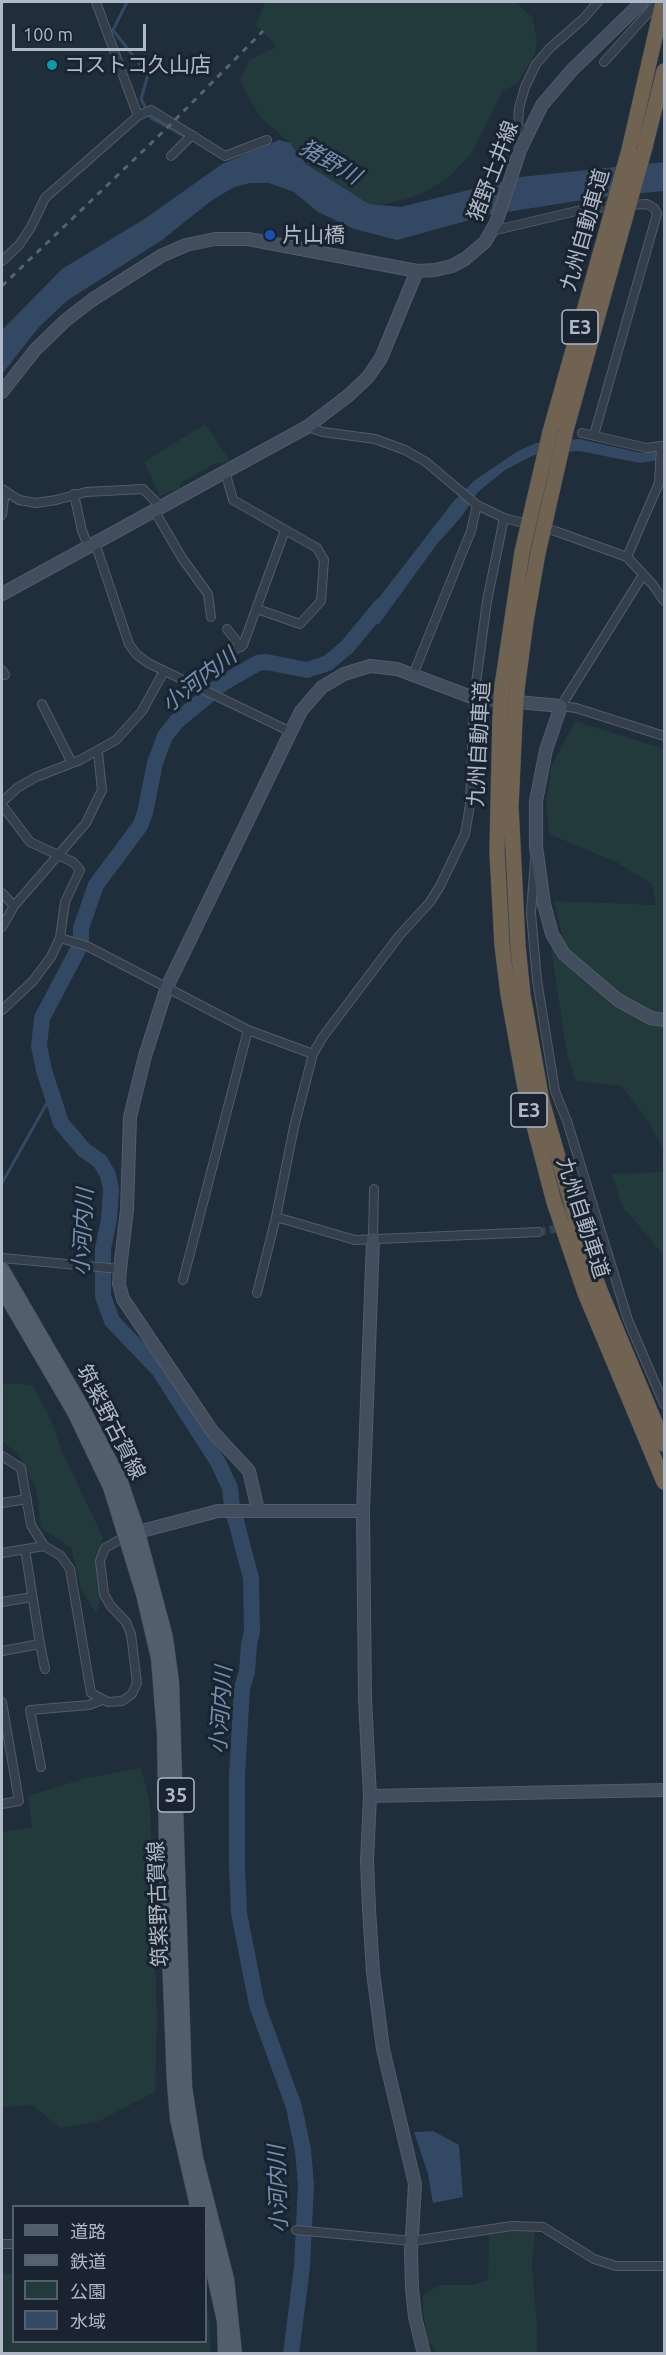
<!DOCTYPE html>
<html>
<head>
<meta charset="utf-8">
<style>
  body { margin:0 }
  #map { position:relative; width:666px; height:2355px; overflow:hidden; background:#202d3b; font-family:Ubuntu,"Noto Sans JP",sans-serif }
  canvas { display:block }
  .frame { position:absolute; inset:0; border:3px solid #afb9c7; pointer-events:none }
  .legend { position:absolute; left:12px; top:2205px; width:195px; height:138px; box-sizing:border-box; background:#1a2430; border:2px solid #56606c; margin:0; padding:8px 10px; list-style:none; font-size:18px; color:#afb9c7 }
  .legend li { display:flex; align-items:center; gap:12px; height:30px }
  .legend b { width:30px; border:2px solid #56606c }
  .scale { position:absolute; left:12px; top:24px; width:134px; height:27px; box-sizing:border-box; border:3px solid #afb9c7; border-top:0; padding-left:8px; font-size:18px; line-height:21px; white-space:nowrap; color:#afb9c7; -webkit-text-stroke:4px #1a2430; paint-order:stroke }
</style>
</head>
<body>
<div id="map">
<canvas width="666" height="2355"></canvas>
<div class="frame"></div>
<ul class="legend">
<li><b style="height:8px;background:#525e6b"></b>道路</li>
<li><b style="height:8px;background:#566372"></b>鉄道</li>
<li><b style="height:16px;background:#223a3c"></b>公園</li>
<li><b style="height:16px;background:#334963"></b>水域</li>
</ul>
<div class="scale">100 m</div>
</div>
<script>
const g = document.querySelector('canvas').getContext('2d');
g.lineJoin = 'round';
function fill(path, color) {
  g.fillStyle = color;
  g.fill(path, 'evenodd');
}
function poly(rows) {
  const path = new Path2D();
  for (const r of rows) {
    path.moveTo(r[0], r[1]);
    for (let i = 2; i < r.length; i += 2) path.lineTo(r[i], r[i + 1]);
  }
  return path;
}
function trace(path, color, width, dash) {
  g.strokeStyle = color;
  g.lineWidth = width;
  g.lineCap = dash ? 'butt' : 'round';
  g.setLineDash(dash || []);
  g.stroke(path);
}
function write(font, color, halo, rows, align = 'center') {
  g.font = font + ' Ubuntu,"Noto Sans JP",sans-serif';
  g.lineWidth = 6;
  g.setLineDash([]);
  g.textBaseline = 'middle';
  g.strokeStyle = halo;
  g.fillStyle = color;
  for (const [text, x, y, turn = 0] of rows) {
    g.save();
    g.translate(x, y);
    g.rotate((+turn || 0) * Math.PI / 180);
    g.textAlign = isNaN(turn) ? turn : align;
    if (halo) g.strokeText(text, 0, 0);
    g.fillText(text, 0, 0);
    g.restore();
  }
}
const green = poly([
  [265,2,516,2,532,17,537,40,535,54,517,84,502,91,470,155,448,178,425,192,406,199,381,205,369,204,306,164,290,143,260,117,247,94,240,79,250,59,277,47,256,25],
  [205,424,230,461,214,464,182,482,180,488,160,496,144,462],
  [575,721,664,749,664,1151,651,1125,622,1086,576,1081,567,1054,551,949,563,939,554,901,656,905,652,884,616,862,549,834,546,802,551,767],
  [664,1172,664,1255,622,1206,612,1174],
  [6,1383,33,1385,51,1420,62,1452,103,1537,98,1559,100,1602,96,1613,81,1589,71,1548,41,1528,36,1488,18,1454,2,1441,2,1385],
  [141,1768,150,1804,157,2019,155,2092,99,2121,60,2128,33,2105,2,2107,2,1832,32,1827,28,1796,86,1778],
  [511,2232,535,2232,532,2266,537,2326,537,2353,437,2353,427,2339,423,2311,423,2296,439,2285,472,2285,488,2280,489,2235],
  [2,2273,13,2274,14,2342,206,2342,206,2302,209,2314,211,2353,2,2353]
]);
const water = poly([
  [279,140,290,143,306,164,369,204,401,207,520,177,664,162,664,191,602,197,488,215,397,240,354,229,318,212,294,192,269,183,250,183,234,187,211,201,162,240,68,300,39,327,2,374,2,330,62,269,146,218,222,164],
  [579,439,641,453,664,449,664,459,640,463,579,451,534,455,505,470,478,492,462,516,437,544,379,624,361,621,453,502,475,480,518,451,536,443],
  [433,2131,459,2145,463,2197,433,2203,428,2174,414,2132]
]);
const stream = poly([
  [127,2,113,30,148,75,141,99,151,118,186,137],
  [2,1183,52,1094]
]);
const river = poly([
  [291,2354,302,2267,306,2185,303,2150,294,2107,257,2005,239,1913,237,1866,237,1775,242,1688,247,1672,249,1644,252,1632,251,1578,232,1506,230,1488,218,1462,159,1370,112,1321,103,1296,103,1249,109,1219,111,1189,108,1175,100,1161,84,1150,61,1123,44,1070,39,1046,42,1018,81,944,81,928,96,885,140,826,145,813,155,763,165,736,177,721,223,683,258,663,266,662,307,670,328,663,347,647,381,606]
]);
const streetTunnel = poly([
  [538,1232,565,1227]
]);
const street = poly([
  [96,2,138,116],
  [604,62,658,2],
  [527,132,518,127,519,108,525,87,536,64,550,48,583,19,598,2],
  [171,156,192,135],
  [492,231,585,209,614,206],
  [2,261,19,245,31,227,45,198,138,116,151,110,225,156,267,140],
  [307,427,323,432,375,439,405,450,426,462,477,505,504,518,555,531,627,557,653,585,664,601],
  [582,433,647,448,661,446,659,483,627,557],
  [594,435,657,214,654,208,647,204,627,205],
  [225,471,233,500,317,548,324,560,321,601,300,624,257,609],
  [2,489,19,500,36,503,56,500,86,492,143,489,160,506],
  [74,494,82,531,89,547],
  [154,510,182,558,208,594,211,617],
  [2,515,5,491],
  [95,543,129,644,136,654,148,663,291,732],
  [643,575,561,706,576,708,664,736],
  [227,629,241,647],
  [222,657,243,645,285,530],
  [2,670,5,675],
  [413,675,471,531,477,505],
  [42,704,72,763],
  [2,802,17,788,36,777,80,760,116,740,142,711,164,671],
  [2,805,30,842,73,862,80,870,65,902,60,938,51,957,33,981,2,1010],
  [535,861,531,913,537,980,555,1091,567,1121,628,1320,664,1404],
  [2,893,14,906],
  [2,927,14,906,86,823,102,790,98,752],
  [60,938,87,946,248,1030,313,1054],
  [276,1217,355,1240,538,1232],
  [587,1224,597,1219],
  [373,1239,374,1189],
  [2,1258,120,1269],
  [183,1280,248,1030],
  [257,1293,276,1217,294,1127,313,1054,322,1038,399,936,430,902,440,886,465,834,470,805,474,698,487,601,504,518],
  [2,1456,21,1468,31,1525,44,1546],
  [2,1503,27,1499],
  [2,1553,44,1546,61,1556,70,1569,91,1693,108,1702,122,1701,132,1694,137,1683,131,1634,126,1622,110,1605,104,1594,100,1561,105,1548,128,1535],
  [2,1602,32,1597],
  [40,1644,45,1669],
  [2,1651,40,1644,25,1549],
  [2,1702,19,1801,2,1804],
  [41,1767,30,1710,89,1705,102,1700],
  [296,2230,412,2241,512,2226,543,2227,594,2259,616,2266,664,2266],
  [2,2244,14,2244]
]);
const secondary = poly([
  [2,392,35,350,66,320,92,300,128,277,161,256,186,245,215,239,248,239,417,271,435,270,452,266,465,259,485,242,496,223,520,150,542,105,572,70,642,2],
  [2,594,307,427,349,395,368,377,381,358,417,271],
  [373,1239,363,1511,365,1699,370,1796,367,1861,369,1909,373,1972,383,2049,415,2184,411,2253,412,2288,415,2317,424,2354],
  [258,1510,249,1471,212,1431,123,1299,119,1284,120,1269,127,1210,130,1117,145,1056,167,987,301,711,322,687,344,674,370,666,397,669,474,698,561,706,546,750,536,801,536,846,544,904,552,934,564,954,618,1000,651,1018,664,1020],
  [138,1532,218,1511,363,1511],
  [370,1796,664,1790]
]);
const primary = poly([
  [2,1269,81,1405,121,1482,138,1532,166,1638,172,1683,185,2087,196,2158,227,2279,235,2354],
  [2,1289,74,1412,110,1487,143,1594,158,1658,164,1733,167,1906,174,2083,177,2119,197,2206],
  [206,2239,224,2321,225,2354]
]);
const highway = poly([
  [645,147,664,71],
  [629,150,663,2],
  [566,430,624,222],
  [550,432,609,222],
  [502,686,522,552],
  [517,689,526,621,538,553],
  [500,717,497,851,502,945,508,994,527,1099,554,1202,585,1293,664,1482],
  [515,719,511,807,518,946,523,995,542,1101,585,1251,601,1293,664,1444]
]);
const rail = poly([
  [2,286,168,127,263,31]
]);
const highwayBridge = poly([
  [609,222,629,150],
  [624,222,645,147],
  [522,552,550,432],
  [538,553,566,430],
  [500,717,502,686],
  [515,719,517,689]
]);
const markers = [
  [52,65,6,"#0f9aa8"],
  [270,235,6,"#1a4fb4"]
];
const shields = [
  [580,327,36],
  [529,1110,36],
  [176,1795,36]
];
const shieldNames = [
  ["E3",580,327],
  ["E3",529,1110],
  ["35",176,1795]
];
const poiNames = [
  ["コストコ久山店",64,65],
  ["片山橋",282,235]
];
const streetNames = [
  ["猪野土井線",493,171,-69],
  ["九州自動車道",585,230,-74],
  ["九州自動車道",479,744,-87],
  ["九州自動車道",583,1218,72],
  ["筑紫野古賀線",111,1422,63],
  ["筑紫野古賀線",158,1904,-92]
];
const waterNames = [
  ["猪野川",330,162,30],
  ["小河内川",199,680,-38],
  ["小河内川",83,1232,-87],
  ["小河内川",221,1710,-86],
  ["小河内川",278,2189,-92]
];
fill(green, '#223a3c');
fill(water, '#334963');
trace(stream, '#334963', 3);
trace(river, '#334963', 16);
trace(streetTunnel, '#354250', 8, [8, 4]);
trace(street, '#525c69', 10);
trace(secondary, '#525c69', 14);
trace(primary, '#3d4854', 15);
trace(highway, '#3f4956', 16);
trace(street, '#343f4b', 8);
trace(secondary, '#424e5e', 12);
trace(primary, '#525e6b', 14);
trace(highway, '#716351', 15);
trace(rail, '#566372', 3, [6, 6]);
trace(highwayBridge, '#3f4956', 16, []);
trace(highwayBridge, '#716351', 15);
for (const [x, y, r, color] of markers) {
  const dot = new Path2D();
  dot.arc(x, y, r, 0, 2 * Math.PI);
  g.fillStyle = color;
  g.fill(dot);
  trace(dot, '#1a2430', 2);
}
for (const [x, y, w] of shields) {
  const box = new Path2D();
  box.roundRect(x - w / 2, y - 17, w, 34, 4.5);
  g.fillStyle = '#1a2430';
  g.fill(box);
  trace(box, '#afb9c7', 1.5);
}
write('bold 20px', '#afb9c7', null, shieldNames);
write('21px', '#afb9c7', '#1a2430', poiNames, 'left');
write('21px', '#afb9c7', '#1a2430', streetNames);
write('italic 22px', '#7591b1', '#1a2430', waterNames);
</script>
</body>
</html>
